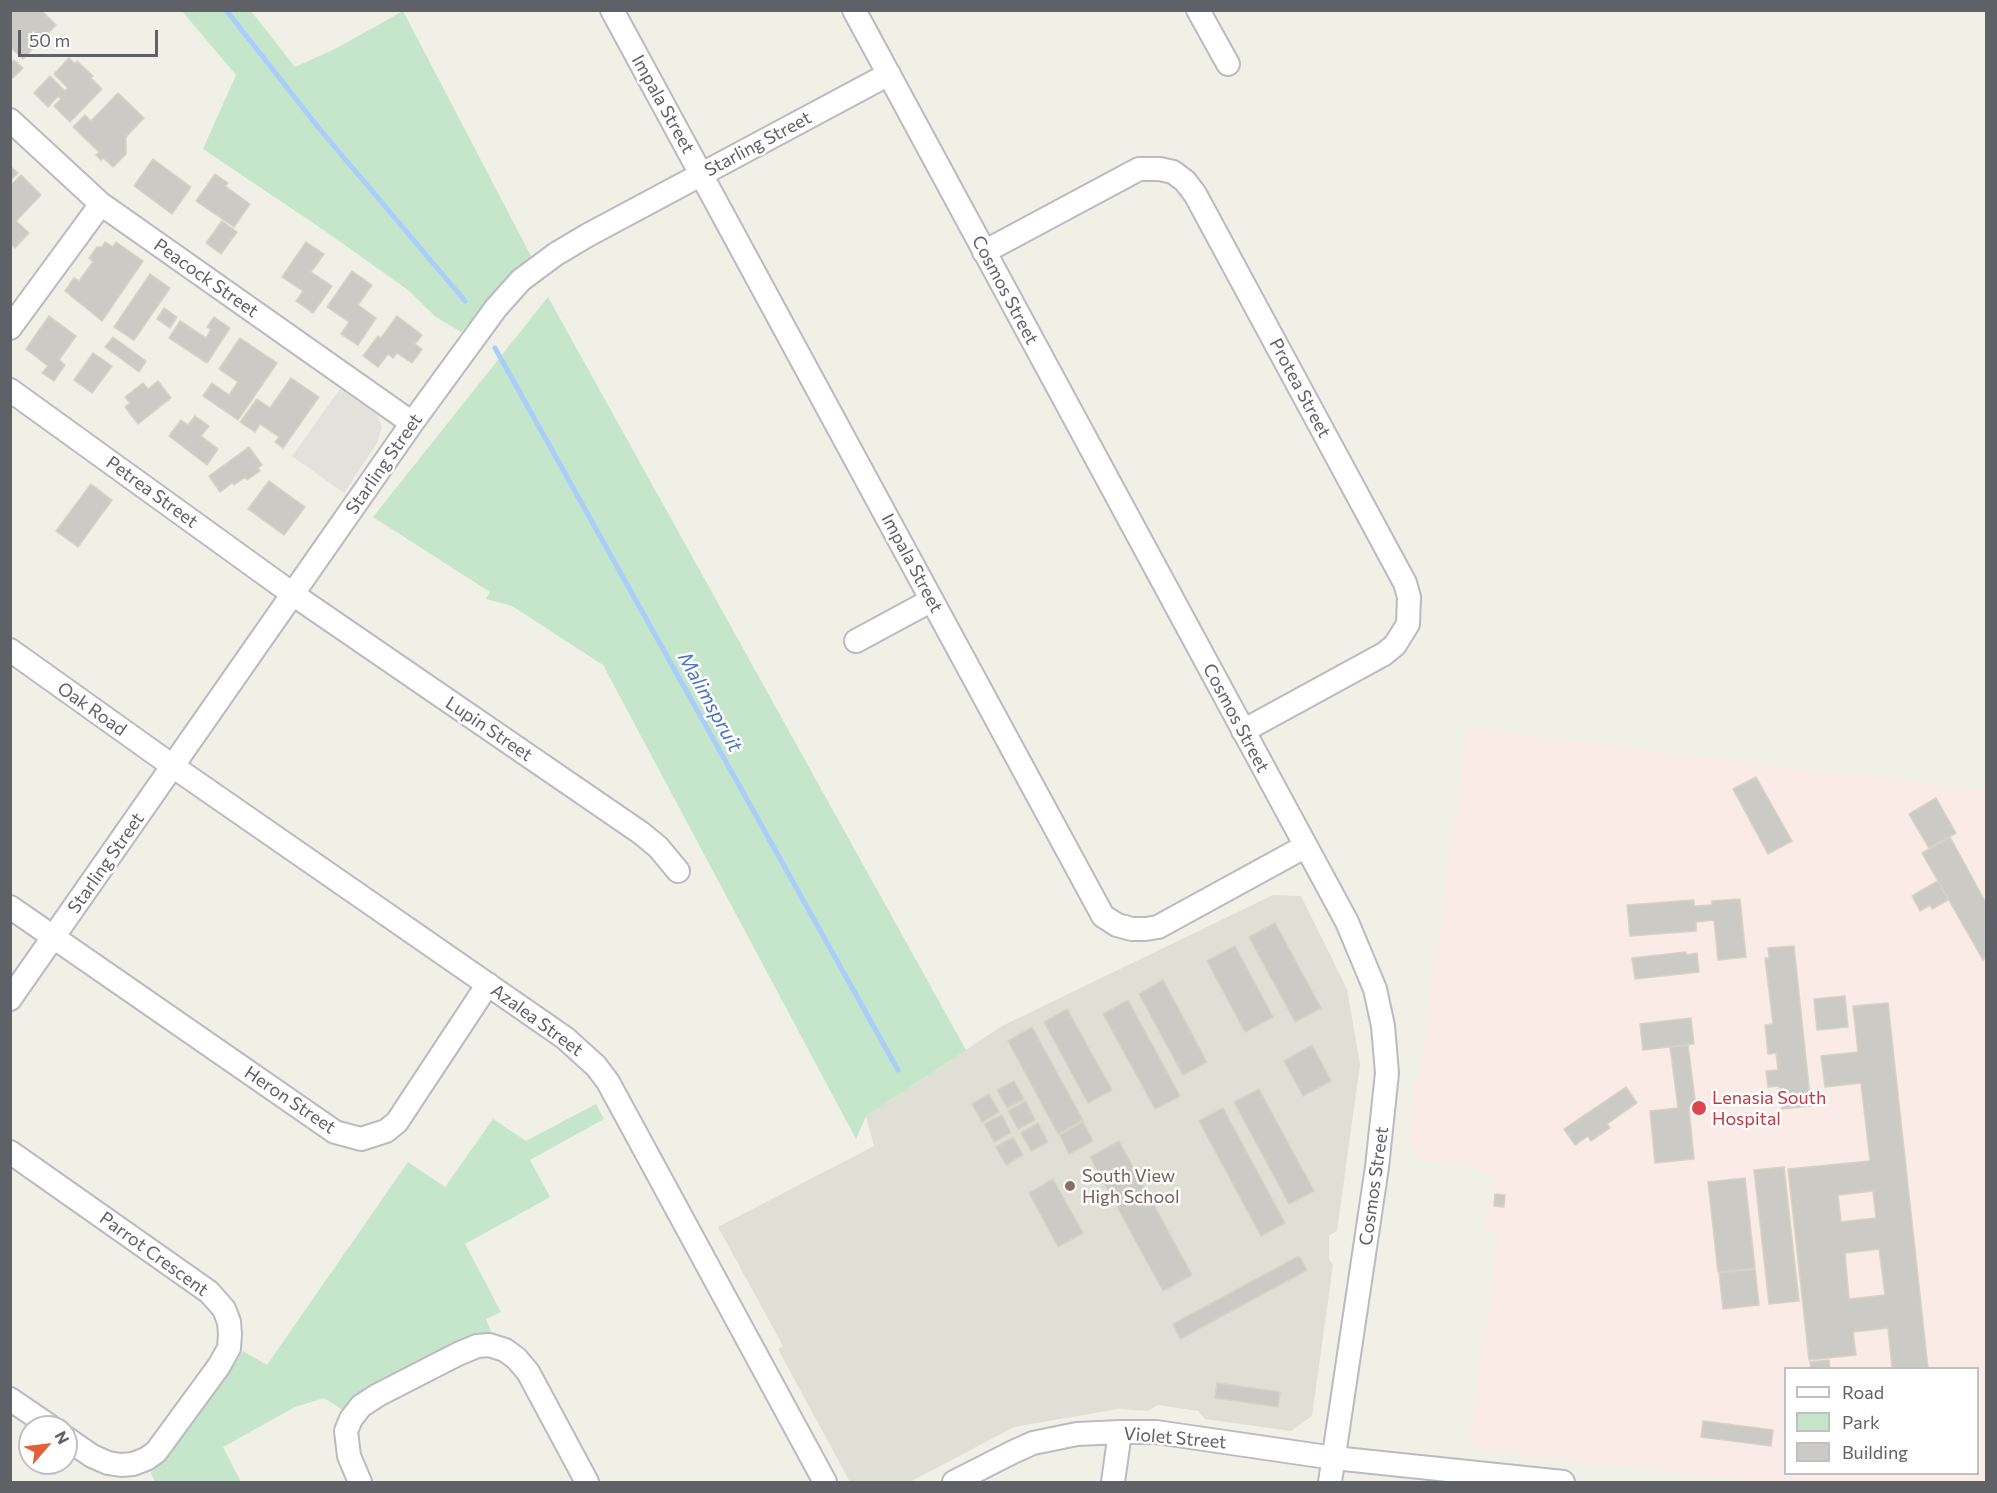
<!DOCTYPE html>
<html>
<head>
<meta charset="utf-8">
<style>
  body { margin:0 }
  #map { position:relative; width:1997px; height:1493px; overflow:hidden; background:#f0f0e7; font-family:Commissioner,sans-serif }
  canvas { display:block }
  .frame { position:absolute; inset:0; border:12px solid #5f6167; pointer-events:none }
  .legend { position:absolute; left:1784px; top:1367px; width:195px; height:108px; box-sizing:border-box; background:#fff; border:2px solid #bfc0c2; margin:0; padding:8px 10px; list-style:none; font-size:18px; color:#5f6167 }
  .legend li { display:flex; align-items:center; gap:12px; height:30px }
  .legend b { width:30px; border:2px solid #bfc0c2 }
  .north { position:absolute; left:18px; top:1415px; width:60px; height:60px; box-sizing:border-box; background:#fff; border:2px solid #bfc0c2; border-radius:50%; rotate:62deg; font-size:16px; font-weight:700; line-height:24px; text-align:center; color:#5f6167 }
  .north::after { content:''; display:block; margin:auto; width:21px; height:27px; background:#e45f3a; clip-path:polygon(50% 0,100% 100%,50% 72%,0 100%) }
  .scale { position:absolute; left:18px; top:30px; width:140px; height:27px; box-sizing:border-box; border:3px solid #5f6167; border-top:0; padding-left:8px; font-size:18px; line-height:21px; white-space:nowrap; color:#5f6167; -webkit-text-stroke:4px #fff; paint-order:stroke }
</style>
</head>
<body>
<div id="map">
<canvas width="1997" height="1493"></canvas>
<div class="frame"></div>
<ul class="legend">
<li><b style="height:8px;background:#fff"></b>Road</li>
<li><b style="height:16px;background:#c5e6ca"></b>Park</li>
<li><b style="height:16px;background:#cccac4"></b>Building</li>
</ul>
<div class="north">N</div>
<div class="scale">50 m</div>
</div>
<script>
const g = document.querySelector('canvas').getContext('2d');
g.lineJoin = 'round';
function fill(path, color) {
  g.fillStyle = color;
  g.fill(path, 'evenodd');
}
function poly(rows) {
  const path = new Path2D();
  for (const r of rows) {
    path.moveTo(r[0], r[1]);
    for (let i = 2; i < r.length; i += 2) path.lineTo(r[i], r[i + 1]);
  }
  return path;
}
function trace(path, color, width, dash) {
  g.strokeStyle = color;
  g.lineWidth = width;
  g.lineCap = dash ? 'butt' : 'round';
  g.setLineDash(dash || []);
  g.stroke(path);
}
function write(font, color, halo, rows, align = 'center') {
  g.font = font + ' Commissioner,sans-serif';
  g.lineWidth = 5;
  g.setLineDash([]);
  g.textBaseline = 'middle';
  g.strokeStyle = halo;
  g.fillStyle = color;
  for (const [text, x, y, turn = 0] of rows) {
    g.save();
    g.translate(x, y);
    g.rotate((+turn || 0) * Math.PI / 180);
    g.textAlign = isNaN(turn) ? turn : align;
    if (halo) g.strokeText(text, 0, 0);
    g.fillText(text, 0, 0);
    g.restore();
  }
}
const industrial = poly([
  [340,389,377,415,382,427,377,443,344,493,292,456]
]);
const education = poly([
  [1273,895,1301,896,1347,989,1360,1065,1337,1231,1329,1236,1329,1259,1333,1265,1312,1416,1291,1431,1205,1419,1198,1411,1158,1405,1148,1411,1118,1409,1014,1427,910,1482,850,1482,778,1349,783,1346,718,1227,874,1146,866,1116,1002,1026]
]);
const medical = poly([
  [1468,729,1986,791,1986,1482,1762,1482,1485,1450,1469,1442,1499,1236,1484,1227,1493,1175,1476,1168,1423,1160,1411,1147,1409,1129,1414,1087,1420,1071],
  [1786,1368,1978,1368,1978,1474,1786,1474]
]);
const green = poly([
  [182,11,251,11,295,67,337,48,403,11,531,256,461,332,436,317,408,290,325,231,203,149,236,75],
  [548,297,966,1050,866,1116,856,1139,603,665,512,606,486,599,490,592,373,517],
  [596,1104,604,1119,530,1160,550,1197,465,1244,501,1312,486,1319,492,1334,443,1355,346,1412,324,1398,295,1407,223,1447,241,1482,155,1482,151,1473,243,1351,267,1365,408,1162,445,1187,493,1119,526,1141]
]);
const stream = poly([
  [226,10,318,127,465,301],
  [495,348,898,1070]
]);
const building = poly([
  [10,10,41,10,56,25,23,59,10,47,10,10],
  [69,58,75,64,77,61,93,76,91,78,102,89,70,122,54,106,61,99,58,96,48,107,34,93,50,76,65,91,68,88,54,74,69,58],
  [14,60,23,68,13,78,10,76,10,64,14,60],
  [118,93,144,118,126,137,126,154,113,167,103,158,101,160,96,155,99,152,73,127,85,115,91,121,118,93],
  [153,159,191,187,172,214,134,186,153,159],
  [10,166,18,173,10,181,10,166],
  [215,174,228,183,225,186,250,204,234,227,196,201,215,174],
  [21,175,41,195,16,221,29,233,15,248,10,243,10,186,21,175],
  [222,221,237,232,221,254,206,243,222,221],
  [105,242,113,247,116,242,143,261,102,321,65,291,74,278,79,281,93,262,89,258,97,247,102,247,105,242],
  [306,242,324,254,311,272,332,286,313,313,296,301,303,291,282,277,306,242],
  [352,271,372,285,358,305,376,318,358,345,341,334,349,322,327,307,352,271],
  [150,274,170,288,134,340,114,327,150,274],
  [164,308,177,317,170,328,157,319,164,308],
  [49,316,76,336,59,360,65,365,54,381,42,373,48,366,26,349,49,316],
  [397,316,422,335,415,344,422,349,412,363,397,353,393,358,388,354,378,367,363,356,378,336,381,338,397,316],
  [214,317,230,328,207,363,169,338,180,321,206,338,211,329,207,327,214,317],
  [113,337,146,361,139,372,105,347,113,337],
  [240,338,277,363,238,420,203,396,212,383,229,395,238,382,219,369,240,338],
  [93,353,112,366,92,393,74,380,93,353],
  [291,378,319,397,283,448,275,442,279,437,260,424,255,432,240,422,257,399,270,408,291,378],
  [158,381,171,398,138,424,125,407,130,403,125,397,143,383,148,389,158,381],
  [195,416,209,426,201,436,218,449,207,465,169,436,181,420,188,425,195,416],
  [249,447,262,465,258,468,260,471,247,480,245,477,234,485,232,483,220,492,209,476,249,447],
  [269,481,305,507,284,535,248,509,269,481],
  [91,484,112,500,78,547,56,531,91,484],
  [1756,777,1792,841,1768,854,1733,789,1756,777],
  [1936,798,1956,833,1929,848,1909,814,1936,798],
  [1950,837,1986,903,1986,958,1983,960,1922,853,1950,837],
  [1938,881,1948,900,1932,909,1930,905,1920,911,1912,896,1938,881],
  [1740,899,1746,957,1718,960,1714,920,1696,922,1696,931,1630,936,1627,905,1694,900,1694,906,1712,905,1712,901,1740,899],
  [1275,923,1321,1008,1295,1022,1249,937,1275,923],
  [1235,946,1273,1017,1245,1032,1207,961,1235,946],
  [1794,946,1811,1106,1782,1109,1779,1086,1768,1087,1766,1071,1778,1070,1776,1053,1768,1054,1765,1025,1773,1024,1765,958,1769,958,1768,948,1794,946],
  [1686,952,1686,955,1697,953,1699,972,1635,979,1632,958,1686,952],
  [1163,980,1207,1062,1183,1075,1139,994,1163,980],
  [1845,996,1848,1027,1817,1030,1814,999,1845,996],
  [1128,1000,1180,1096,1155,1109,1103,1014,1128,1000],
  [1888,1003,1928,1368,1892,1368,1888,1328,1853,1332,1856,1355,1809,1360,1788,1169,1870,1161,1861,1083,1825,1087,1821,1056,1858,1052,1853,1006,1888,1003],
  [1873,1191,1876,1218,1841,1222,1838,1195,1873,1191],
  [1879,1249,1885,1295,1849,1299,1845,1253,1879,1249],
  [1067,1009,1112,1090,1088,1103,1044,1022,1067,1009],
  [1691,1018,1694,1044,1643,1050,1640,1024,1691,1018],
  [1032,1027,1083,1120,1058,1134,1008,1041,1032,1027],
  [1312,1045,1331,1081,1303,1096,1284,1061,1312,1045],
  [1688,1045,1696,1107,1689,1108,1694,1159,1655,1163,1650,1111,1678,1108,1670,1047,1688,1045],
  [1014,1081,1024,1099,1007,1108,997,1090,1014,1081],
  [1626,1087,1637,1103,1607,1124,1610,1128,1591,1141,1588,1136,1575,1145,1564,1129,1626,1087],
  [1259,1089,1314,1191,1289,1204,1234,1102,1259,1089],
  [989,1094,999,1112,982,1122,972,1104,989,1094],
  [1026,1101,1035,1120,1018,1129,1008,1111,1026,1101],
  [1223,1108,1285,1223,1261,1236,1199,1121,1223,1108],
  [1002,1115,1011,1133,994,1142,984,1124,1002,1115],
  [1083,1122,1093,1141,1069,1154,1060,1135,1083,1122],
  [1038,1123,1048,1142,1031,1151,1021,1133,1038,1123],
  [1013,1137,1023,1155,1006,1165,996,1147,1013,1137],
  [1119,1141,1192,1275,1163,1291,1090,1157,1119,1141],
  [1784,1167,1799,1301,1769,1304,1754,1170,1784,1167],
  [1745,1178,1755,1268,1718,1272,1708,1182,1745,1178],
  [1053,1179,1083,1233,1058,1247,1029,1193,1053,1179],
  [1495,1194,1505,1195,1504,1207,1494,1206,1495,1194],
  [1299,1256,1307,1270,1180,1339,1173,1324,1299,1256],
  [1755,1269,1759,1305,1723,1309,1719,1273,1755,1269],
  [1829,1360,1830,1368,1811,1368,1810,1362,1829,1360],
  [1217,1383,1280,1392,1278,1407,1215,1398,1217,1383],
  [1703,1421,1773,1430,1771,1446,1701,1437,1703,1421]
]);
const minor = poly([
  [612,10,1103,916,1117,925,1132,929,1146,929,1158,927,1306,846],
  [854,10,1347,922,1375,989,1383,1026,1387,1073,1377,1167,1330,1482],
  [1198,10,1228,64],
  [10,120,101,204,412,423],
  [984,252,1139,169,1160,169,1173,172,1185,181,1195,194,1405,583,1409,597,1408,624,1395,645,1384,654,1243,731],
  [10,328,101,204],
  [10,390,294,595,641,833,658,847,678,871],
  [856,641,932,600],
  [10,650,174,767,565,1038,596,1066,608,1082,825,1482],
  [10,907,335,1132,361,1139,386,1131,397,1122,488,984],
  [10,999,412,423,496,308,521,280,556,254,588,235,889,74],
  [10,1152,209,1292,224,1309,229,1322,230,1334,229,1348,219,1366,156,1452,146,1459,133,1464,121,1465,108,1463,92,1456,66,1438],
  [10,1399,51,1427],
  [360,1482,349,1456,346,1431,351,1419,361,1406,378,1395,458,1354,477,1346,489,1345,505,1350,516,1358,528,1372,587,1482],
  [954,1482,1013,1452,1033,1443,1077,1434,1120,1432,1156,1432,1334,1458,1563,1482],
  [1113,1482,1120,1432]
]);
const markers = [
  [1699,1108,8,"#e0444e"],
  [1070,1186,6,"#8d6e63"]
];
const streetNames = [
  ["Impala Street",663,104,61],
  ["Starling Street",758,144,-28],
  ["Peacock Street",206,278,35],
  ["Cosmos Street",1005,290,62],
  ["Protea Street",1300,388,62],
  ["Starling Street",384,464,-55],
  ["Petrea Street",152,492,36],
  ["Impala Street",912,563,62],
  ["Oak Road",92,709,35],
  ["Cosmos Street",1236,718,62],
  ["Lupin Street",489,729,34],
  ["Starling Street",106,863,-55],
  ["Azalea Street",537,1020,36],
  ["Heron Street",290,1100,34],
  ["Cosmos Street",1374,1186,-82],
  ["Parrot Crescent",154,1254,36],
  ["Violet Street",1175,1438,5]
];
const healthNames = [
  ["Lenasia South",1712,1098],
  ["Hospital",1712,1119]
];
const educationNames = [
  ["South View",1082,1176],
  ["High School",1082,1197]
];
const waterNames = [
  ["Malimspruit",710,702,61]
];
fill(industrial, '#e2e1db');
fill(education, '#e0dfd6');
fill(medical, '#fbebe6');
fill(green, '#c5e6ca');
trace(stream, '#abcdfc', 5);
fill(building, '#cccac4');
trace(building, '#d5d2c6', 1.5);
trace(minor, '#b9bbc0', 26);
trace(minor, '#fff', 22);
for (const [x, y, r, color] of markers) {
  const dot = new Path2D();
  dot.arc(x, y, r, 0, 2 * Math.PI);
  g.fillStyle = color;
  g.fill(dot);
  trace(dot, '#fff', 2);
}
write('18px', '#5f6167', '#fff', streetNames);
write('18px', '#be3a42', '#fff', healthNames, 'left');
write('18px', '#785e54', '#fff', educationNames, 'left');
write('italic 20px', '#4d75c1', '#fff', waterNames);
</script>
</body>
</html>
